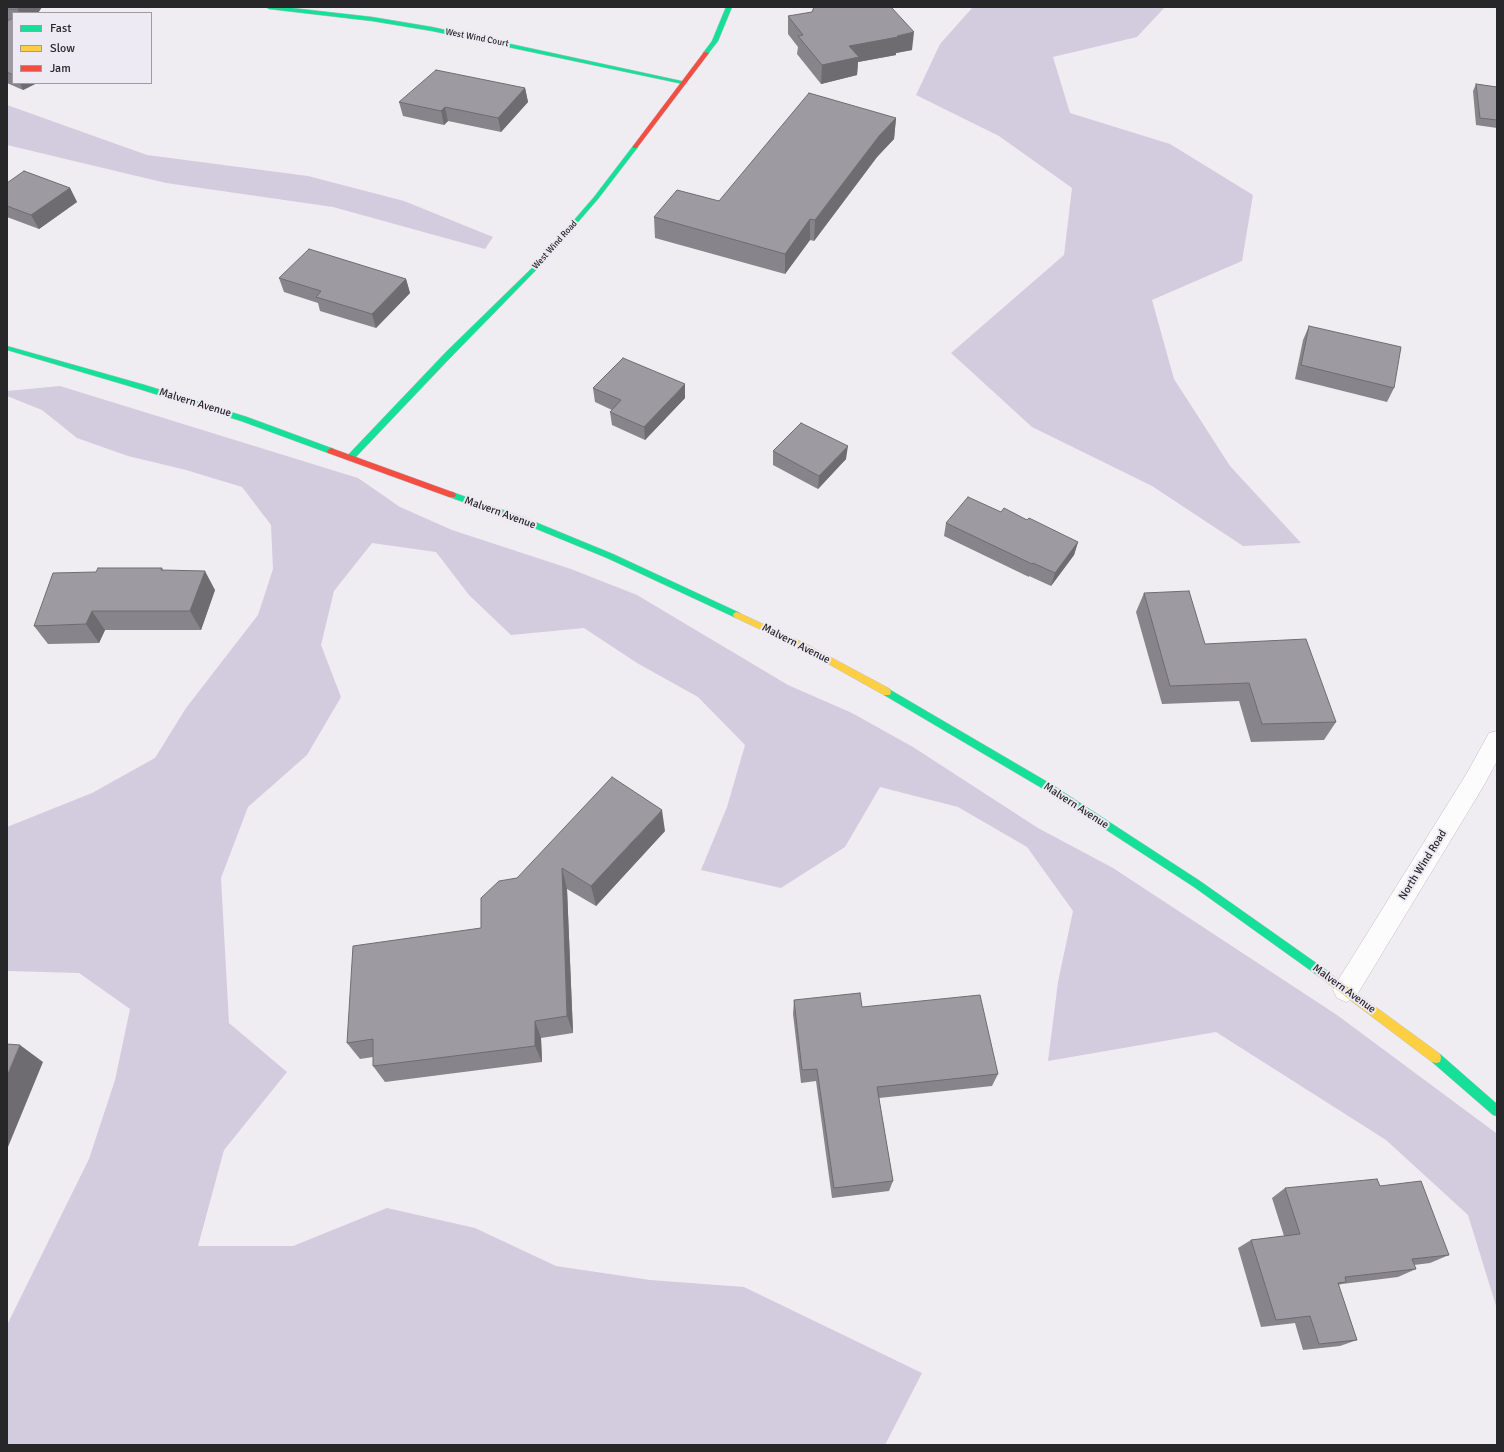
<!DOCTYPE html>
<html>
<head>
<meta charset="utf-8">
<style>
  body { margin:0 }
  #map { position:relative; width:1504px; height:1452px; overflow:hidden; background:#efecf2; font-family:Signika,sans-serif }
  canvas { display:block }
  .frame { position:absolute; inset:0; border:8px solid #272629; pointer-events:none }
  .legend { position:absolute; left:12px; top:12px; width:140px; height:72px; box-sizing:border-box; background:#eeeaf4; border:1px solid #9e9ca3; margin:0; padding:5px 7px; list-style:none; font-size:12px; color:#272629 }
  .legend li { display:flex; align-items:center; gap:8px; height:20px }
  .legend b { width:20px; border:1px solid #9e9ca3 }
</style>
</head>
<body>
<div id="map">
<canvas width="1504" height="1452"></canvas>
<div class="frame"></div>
<ul class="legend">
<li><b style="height:5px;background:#16e098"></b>Fast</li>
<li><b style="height:5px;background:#ffcf43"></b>Slow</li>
<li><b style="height:5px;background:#f24e42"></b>Jam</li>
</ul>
</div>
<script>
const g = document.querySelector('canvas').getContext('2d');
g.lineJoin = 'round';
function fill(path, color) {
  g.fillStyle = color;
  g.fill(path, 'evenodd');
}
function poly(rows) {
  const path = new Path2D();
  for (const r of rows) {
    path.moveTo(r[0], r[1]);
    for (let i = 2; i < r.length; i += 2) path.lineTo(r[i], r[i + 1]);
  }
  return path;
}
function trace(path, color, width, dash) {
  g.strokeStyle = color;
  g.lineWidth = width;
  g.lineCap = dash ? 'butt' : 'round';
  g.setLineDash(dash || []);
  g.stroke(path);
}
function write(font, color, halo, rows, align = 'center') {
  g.font = font + ' Signika,sans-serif';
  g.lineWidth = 4;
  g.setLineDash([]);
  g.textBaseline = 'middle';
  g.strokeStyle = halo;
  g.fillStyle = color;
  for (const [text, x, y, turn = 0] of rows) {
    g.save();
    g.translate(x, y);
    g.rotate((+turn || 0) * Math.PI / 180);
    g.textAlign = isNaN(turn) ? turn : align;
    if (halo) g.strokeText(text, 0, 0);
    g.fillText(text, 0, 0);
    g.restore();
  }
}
const forest = poly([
  [973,7,1165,7,1137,37,1053,57,1070,113,1170,144,1253,195,1242,261,1152,300,1174,379,1230,466,1301,543,1243,546,1152,486,1032,427,951,353,1064,255,1072,188,999,136,916,95,940,44],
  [7,105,147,155,308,176,404,201,493,237,485,249,333,207,166,183,7,145],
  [60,386,358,478,400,507,452,530,571,569,637,595,788,685,852,713,913,747,1038,828,1113,868,1337,1015,1496,1133,1497,1309,1468,1215,1386,1140,1216,1032,1048,1061,1058,982,1073,911,1027,847,958,807,880,787,845,847,781,888,701,870,727,807,745,745,698,697,637,663,584,628,511,635,469,595,436,552,372,543,334,591,321,645,341,697,307,755,248,807,221,878,229,1023,287,1072,224,1150,198,1246,293,1246,387,1208,475,1228,556,1266,650,1280,744,1287,922,1373,885,1445,7,1445,7,1325,89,1159,115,1080,130,1009,79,973,7,971,7,827,92,793,155,758,186,708,258,615,273,569,271,525,242,487,186,470,128,456,77,438,42,410,7,396,7,391]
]);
const street = poly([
  [1497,731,1497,761,1483,787,1355,998,1346,1002,1337,998,1333,990,1337,982,1467,773,1489,733,1497,731]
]);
const fast = poly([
  [266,7,283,7,372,17,432,27,686,82,683,84,432,31,372,21,269,9,266,7],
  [726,7,732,7,718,41,708,54,704,54,703,53,712,41,726,7],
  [633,146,638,147,598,199,540,266,452,356,353,460,347,460,346,458,347,456,446,352,536,264,594,197,633,146],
  [7,346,145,385,247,417,334,449,335,451,334,453,328,453,241,421,139,389,7,350,7,346],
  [452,492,523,517,613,554,740,613,741,615,737,618,734,617,607,558,517,521,449,497,448,495,449,493,452,492],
  [887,688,1051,784,1200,881,1329,972,1330,975,1329,978,1325,980,1321,978,1194,887,1045,790,884,695,883,692,884,689,887,688],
  [1436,1053,1440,1054,1497,1104,1497,1116,1493,1115,1432,1062,1431,1058,1432,1054,1436,1053]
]);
const slow = poly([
  [737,612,806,644,890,689,891,692,890,695,884,695,800,648,734,617,733,615,734,613,737,612],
  [1325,970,1440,1054,1441,1058,1440,1062,1436,1063,1432,1062,1321,978,1320,975,1321,972,1325,970]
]);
const jam = poly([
  [704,52,709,53,637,148,633,148,633,146,704,52],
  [331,448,455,493,456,495,455,497,449,497,328,453,327,451,331,448]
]);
const wall = poly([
  [7,7,42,7,38,13,13,13,13,83,37,83,23,90,7,83],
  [788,16,912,50,896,53,896,55,858,62,857,75,821,84,797,54,798,47,788,34],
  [1476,84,1497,87,1497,128,1476,125,1473,91],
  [525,88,528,102,501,132,448,121,444,125,403,116,399,102],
  [896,118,894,139,877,157,814,241,810,240,785,274,655,238,654,217,719,201],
  [7,183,70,188,77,202,39,229,7,217],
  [279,278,406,279,410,293,376,328,320,311,318,303,284,292],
  [1309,326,1394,388,1387,402,1295,379,1303,340],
  [593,388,685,398,645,440,612,425,610,412,612,410,595,402],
  [773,451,846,459,818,489,773,465],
  [1001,512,1027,520,1078,542,1074,555,1051,586,1029,576,1029,577,944,536,946,523],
  [162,568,163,570,215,590,201,630,105,630,99,643,48,644,34,626,96,572],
  [1144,593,1205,644,1336,722,1324,740,1251,742,1239,701,1162,704,1136,612],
  [665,831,596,906,567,889,573,1033,541,1038,542,1062,385,1082,373,1066,373,1057,360,1059,347,1043,481,928,517,878],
  [794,1000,862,1007,998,1074,992,1086,879,1098,893,1181,889,1191,832,1198,816,1081,801,1083,793,1014],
  [1380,1186,1449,1255,1430,1263,1414,1265,1416,1269,1398,1277,1342,1284,1338,1285,1357,1340,1340,1346,1303,1350,1295,1323,1261,1327,1238,1248,1251,1240,1284,1236,1272,1198,1285,1188]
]);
const shadedWall = poly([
  [19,7,42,7,38,13,19,13,18,9],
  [914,32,912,50,896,53,896,55,858,62,857,75,821,84,822,65,849,46],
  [20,83,37,83,23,90],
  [525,88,528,102,501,132,498,118],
  [445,107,448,121,444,125,441,111],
  [896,118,894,139,877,157,814,241,815,220,879,136],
  [70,188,77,202,39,229,31,215],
  [810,219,810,240,785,274,785,254],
  [406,279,410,293,376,328,372,314],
  [685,384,685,398,645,440,644,427],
  [848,446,846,459,818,489,819,476],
  [1078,542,1074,555,1051,586,1055,573],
  [205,571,215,590,201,630,190,611],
  [92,611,105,630,99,643,86,624],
  [662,810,665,831,596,906,591,886],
  [562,868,567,889,573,1033,567,1016],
  [535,1021,541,1038,542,1062,535,1046],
  [20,1045,43,1062,8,1147,7,1146,7,1076]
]);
const building = poly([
  [7,7,19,7,18,9,7,9,7,7],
  [814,7,891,7,914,32,897,36,898,37,849,46,859,57,822,65,798,36,803,35,788,16,812,12,814,7],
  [13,18,13,75,7,72,7,21,13,18],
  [436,70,525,88,498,118,445,107,441,111,399,102,436,70],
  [1476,84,1497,87,1497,120,1480,118,1476,84],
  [809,93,896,118,879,136,815,220,810,219,785,254,654,217,677,190,719,201,809,93],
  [24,171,70,188,31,215,7,206,7,183,24,171],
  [309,249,406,279,372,314,316,297,321,291,279,278,309,249],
  [1309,326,1401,347,1394,388,1301,365,1309,326],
  [623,358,685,384,644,427,610,412,621,400,593,388,623,358],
  [801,423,848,446,819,476,773,451,801,423],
  [968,497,1001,512,1004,508,1027,520,1029,518,1078,542,1055,573,1033,563,1032,564,946,523,968,497],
  [98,568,162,568,161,570,205,571,190,611,92,611,86,624,34,626,53,573,96,572,98,568],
  [1189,591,1205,644,1306,639,1336,722,1262,724,1249,683,1170,686,1144,593,1189,591],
  [612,777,662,810,591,886,562,868,567,1016,535,1021,535,1046,373,1066,373,1039,347,1043,353,946,481,928,481,898,499,881,517,878,612,777],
  [860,993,862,1007,980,995,998,1074,877,1087,893,1181,834,1188,817,1069,802,1070,794,1000,860,993],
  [7,1044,20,1045,7,1076,7,1044],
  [1377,1179,1380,1186,1421,1181,1449,1255,1412,1259,1416,1269,1345,1277,1346,1282,1338,1283,1357,1340,1319,1344,1310,1316,1276,1320,1251,1240,1300,1234,1285,1188,1377,1179]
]);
const farStreetnames = [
  ["West Wind Court",477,38,11],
  ["West Wind Road",555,245,-48]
];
const streetNames = [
  ["Malvern Avenue",195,403,17],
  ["Malvern Avenue",500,513,20],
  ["Malvern Avenue",796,644,27],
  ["Malvern Avenue",1076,806,33],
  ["North Wind Road",1423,865,-58],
  ["Malvern Avenue",1344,989,36]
];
fill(forest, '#d3ccdf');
trace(street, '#c1bfc4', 1);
trace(fast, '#c1bfc4', 1);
trace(slow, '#c1bfc4', 1);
trace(jam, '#c1bfc4', 1);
fill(street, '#fdfcfd');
fill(fast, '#16e098');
fill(slow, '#ffcf43');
fill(jam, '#f24e42');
fill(wall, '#88848b');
fill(shadedWall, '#6f6c71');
fill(building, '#9e9aa2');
trace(building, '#6f6c71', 1);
write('9px', '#272629', '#eeeaf4', farStreetnames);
write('11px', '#272629', '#eeeaf4', streetNames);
</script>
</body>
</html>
